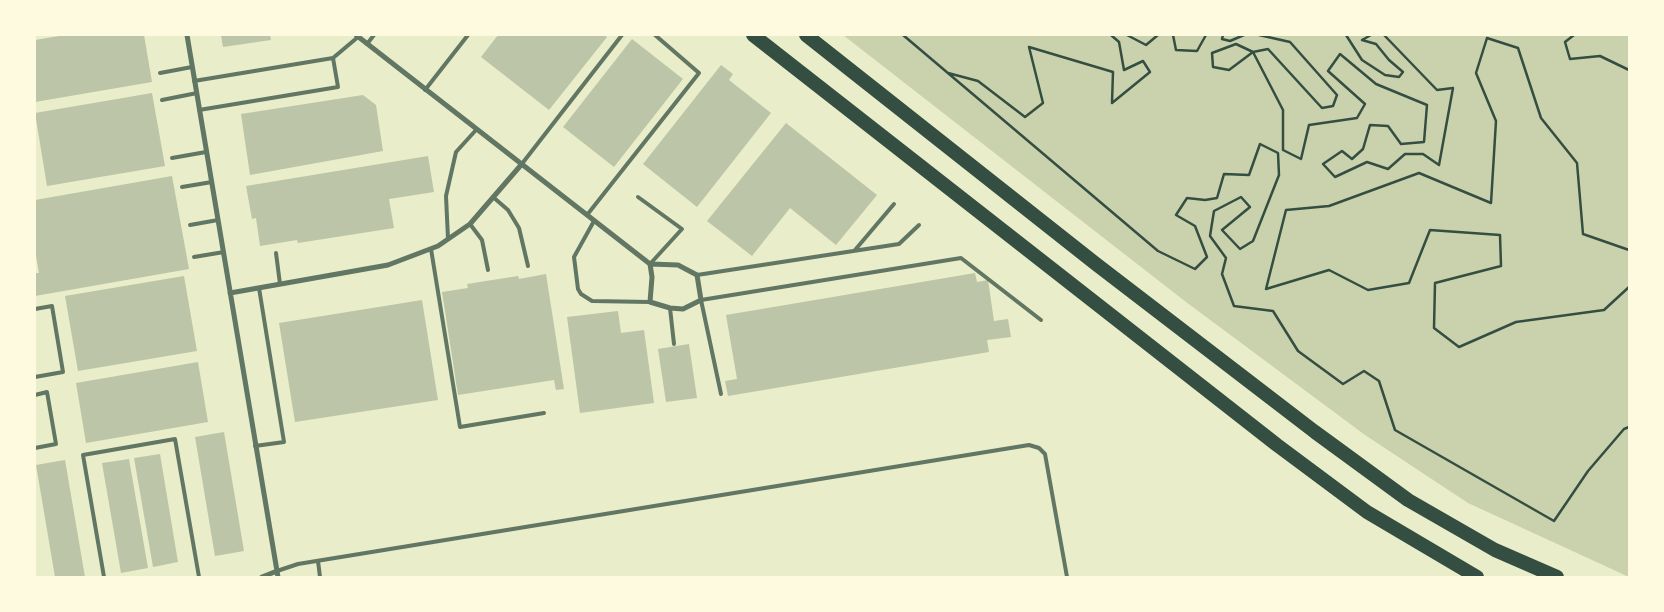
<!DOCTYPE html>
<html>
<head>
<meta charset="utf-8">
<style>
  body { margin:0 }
  #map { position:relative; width:1664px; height:612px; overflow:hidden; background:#e9edc9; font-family:Lato,sans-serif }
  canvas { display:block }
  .frame { position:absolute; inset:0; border:36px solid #fefae0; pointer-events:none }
</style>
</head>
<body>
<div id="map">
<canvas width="1664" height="612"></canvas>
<div class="frame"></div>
</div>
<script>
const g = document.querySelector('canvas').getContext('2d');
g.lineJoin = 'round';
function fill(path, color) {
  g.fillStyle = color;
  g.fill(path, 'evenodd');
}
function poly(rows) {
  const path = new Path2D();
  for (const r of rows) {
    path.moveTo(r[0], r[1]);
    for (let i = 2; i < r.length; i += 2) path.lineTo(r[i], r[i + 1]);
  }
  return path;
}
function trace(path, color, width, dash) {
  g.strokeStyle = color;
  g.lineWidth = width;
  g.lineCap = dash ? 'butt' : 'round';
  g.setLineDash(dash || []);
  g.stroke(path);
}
const green = poly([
  [843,35,1629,35,1629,577,1468,503,1365,435,1186,302]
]);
const building = poly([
  [65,35,144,35,152,82,35,102,35,40],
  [221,35,270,35,271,40,223,47],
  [498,35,604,35,607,37,549,110,481,57],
  [632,39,683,79,614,167,563,127],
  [721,65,733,74,729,80,771,113,697,207,643,164],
  [152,93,165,166,47,186,35,113],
  [363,95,376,105,383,151,250,175,241,114],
  [786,123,877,195,836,245,790,208,752,256,707,221],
  [428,156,434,192,389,199,394,228,298,243,297,240,260,246,256,218,252,219,246,186],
  [172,176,189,269,35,296,35,273,39,273,35,250,35,200],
  [975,273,977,282,988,280,994,321,1008,319,1011,337,987,340,989,352,728,396,725,381,737,379,726,315],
  [546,274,564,389,556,390,554,380,458,395,442,292,468,288,467,284,518,276,519,279],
  [184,276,197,351,78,371,65,296],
  [422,300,438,400,295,422,279,323],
  [618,311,621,333,644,330,654,403,580,413,567,317],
  [689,344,697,398,666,402,658,349],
  [198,362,208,422,86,443,76,383],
  [224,432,244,551,215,556,195,437],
  [160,454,178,562,153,567,134,458],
  [129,459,148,568,121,573,102,463],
  [65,460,85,577,55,577,36,465]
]);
const path = poly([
  [903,35,1158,251,1195,269,1207,257,1195,226,1176,215,1187,198,1205,200,1217,198,1224,174,1249,175,1260,144,1278,153,1279,175,1253,241,1240,249,1222,230,1250,207,1241,197,1214,211,1210,236,1226,258,1222,274,1234,306,1273,311,1298,351,1343,384,1364,371,1379,381,1395,430,1554,521,1588,471,1624,429,1629,427],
  [1127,35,1146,45,1158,35],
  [1173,35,1176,50,1197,51,1206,35],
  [1223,35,1222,39,1230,41,1244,35],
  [1259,35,1290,42,1337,95,1333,106,1322,108,1268,49,1253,52,1229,70,1213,67,1212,53,1236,44,1253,52,1283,110,1283,150,1301,159,1309,125,1357,118,1365,104,1328,71,1340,54,1376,84,1427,105,1424,142,1401,144,1388,126,1370,125,1363,149,1352,159,1342,151,1323,164,1335,177,1367,162,1388,169,1405,154,1423,154,1439,165,1453,88,1437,90,1384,35],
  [1346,35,1362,60,1385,75,1399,77,1403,72,1389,60,1376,44,1362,40,1371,35],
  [1574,35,1565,42,1570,59,1600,56,1629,70],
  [948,73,978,81,1025,117,1043,103,1029,47,1113,72,1112,103,1150,72,1143,61,1124,70,1119,42,1111,35],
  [1629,250,1583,234,1577,163,1541,118,1518,48,1487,38,1476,73,1496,121,1491,203,1419,173,1329,206,1286,210,1266,289,1329,270,1368,290,1409,283,1430,230,1500,235,1501,266,1435,283,1434,328,1459,347,1516,322,1604,310,1629,287]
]);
const service = poly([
  [367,44,374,35],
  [333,58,358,37],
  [160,73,192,67],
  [194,81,333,58,338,87,199,110],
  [425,90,468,35],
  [162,100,197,93],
  [172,158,206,152],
  [521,165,622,35],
  [182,187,212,182],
  [493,197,508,210,519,228,528,266],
  [638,197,682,229,650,264],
  [587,215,699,73,655,35],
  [594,221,574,257,578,289,581,294,592,301,650,302],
  [470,224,482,240,488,270],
  [190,225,218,220],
  [448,239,446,196,456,152,476,130],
  [431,249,460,427,544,413],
  [855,250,894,204],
  [276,253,280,284],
  [194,257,224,252],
  [697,275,899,244,919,225],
  [670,308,674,344],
  [35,309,52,306,63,372,35,377],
  [721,394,701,300,961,258,1041,320],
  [35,395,47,392,56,444,35,448],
  [255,446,284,442,259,288],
  [318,561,320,577],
  [277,571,298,564,1029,445,1039,448,1045,454,1067,577],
  [104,577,83,455,175,439,199,577]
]);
const minor = poly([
  [187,35,278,577],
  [356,35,650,264,678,265,697,275,701,300,683,309,670,308,650,302,652,277,650,264],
  [230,293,388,265,438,246,470,224,521,165],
  [262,577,277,571]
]);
const motorway = poly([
  [753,35,1277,445,1367,512,1477,577],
  [806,35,1096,264,1315,432,1408,500,1495,550,1557,577]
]);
fill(green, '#cad2ad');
fill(building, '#bcc5a7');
trace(path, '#344e41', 2.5);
trace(service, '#617663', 4);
trace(minor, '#617663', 5);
trace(motorway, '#344e41', 14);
</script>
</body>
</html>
